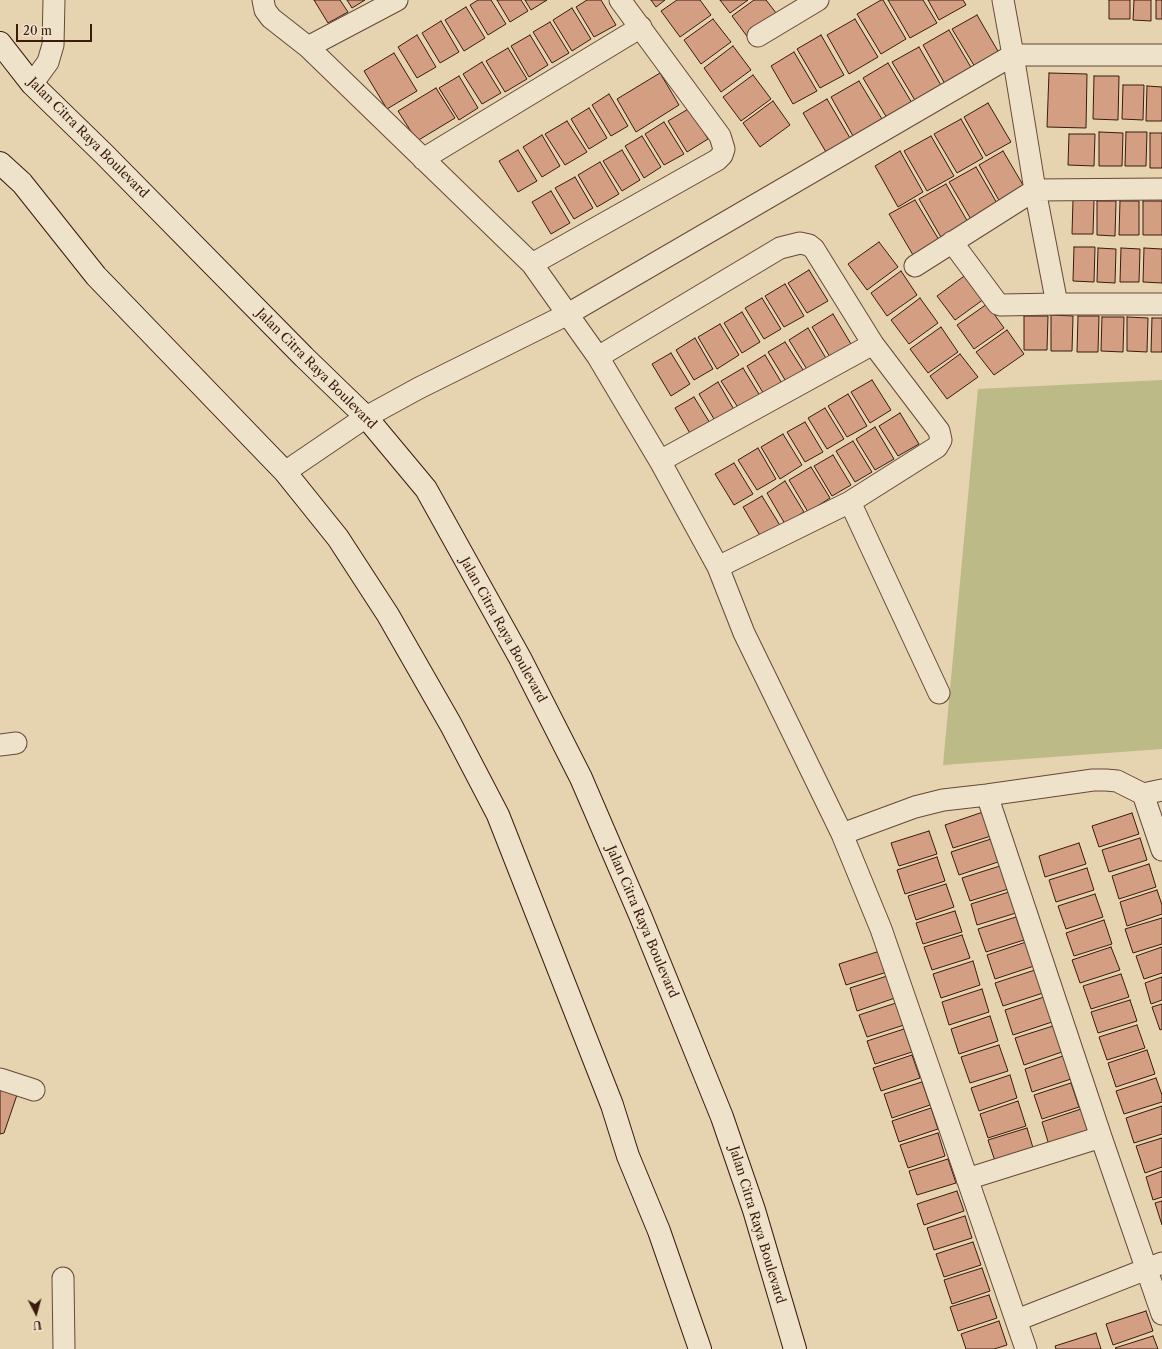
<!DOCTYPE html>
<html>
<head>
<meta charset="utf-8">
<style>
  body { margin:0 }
  #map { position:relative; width:1162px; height:1349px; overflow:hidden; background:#e6d3af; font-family:"Libre Caslon Text",serif }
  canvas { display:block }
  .north { position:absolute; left:16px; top:1293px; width:40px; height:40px; -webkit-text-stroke:3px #efe2cb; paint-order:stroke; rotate:174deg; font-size:11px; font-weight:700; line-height:16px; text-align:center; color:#3a1b0e }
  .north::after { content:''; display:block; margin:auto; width:14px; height:18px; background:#3a1b0e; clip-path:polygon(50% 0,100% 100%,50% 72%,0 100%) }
  .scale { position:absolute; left:16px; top:24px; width:76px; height:18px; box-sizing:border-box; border:2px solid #3a1b0e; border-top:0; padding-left:5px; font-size:12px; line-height:14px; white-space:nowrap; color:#3a1b0e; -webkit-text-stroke:3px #efe2cb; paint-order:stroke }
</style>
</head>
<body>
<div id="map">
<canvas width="1162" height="1349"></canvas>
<div class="north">U</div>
<div class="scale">20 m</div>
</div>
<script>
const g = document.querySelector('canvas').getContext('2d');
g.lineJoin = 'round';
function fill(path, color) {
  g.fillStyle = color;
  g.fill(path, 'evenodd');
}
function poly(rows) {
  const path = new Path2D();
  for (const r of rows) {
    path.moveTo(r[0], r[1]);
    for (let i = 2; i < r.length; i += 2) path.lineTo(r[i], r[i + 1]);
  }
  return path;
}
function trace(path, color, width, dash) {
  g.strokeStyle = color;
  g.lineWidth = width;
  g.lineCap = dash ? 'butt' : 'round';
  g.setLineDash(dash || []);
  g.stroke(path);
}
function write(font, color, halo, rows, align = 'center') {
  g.font = font + ' "Libre Caslon Text",serif';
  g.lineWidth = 3;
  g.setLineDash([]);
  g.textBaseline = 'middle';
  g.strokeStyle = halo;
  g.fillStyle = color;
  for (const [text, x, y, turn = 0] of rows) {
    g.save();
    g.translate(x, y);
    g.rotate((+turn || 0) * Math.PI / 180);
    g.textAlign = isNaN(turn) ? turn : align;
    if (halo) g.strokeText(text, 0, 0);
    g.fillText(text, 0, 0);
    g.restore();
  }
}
const green = poly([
  [1162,380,1162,749,943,765,978,389]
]);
const building = poly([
  [314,0,340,0,348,12,328,23,314,0],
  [347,0,365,0,352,8,347,0],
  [478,0,491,0,506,24,488,35,470,5,478,0],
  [497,0,521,0,528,11,510,22,497,0],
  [525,0,547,0,531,10,525,0],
  [587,0,601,0,616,25,594,37,576,7,587,0],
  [651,0,665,0,656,7,651,0],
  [677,0,700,0,711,15,680,37,661,11,677,0],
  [720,0,748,0,730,13,720,0],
  [754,0,766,0,780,18,749,39,732,16,754,0],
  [881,0,883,0,906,39,881,54,857,14,881,0],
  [888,0,923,0,937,23,910,38,888,0],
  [928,0,963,0,966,5,939,20,928,0],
  [1109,0,1130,0,1130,19,1109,19,1109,0],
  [1134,0,1151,0,1151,21,1133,20,1134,0],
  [1156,0,1162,0,1162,19,1156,19,1156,0],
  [466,7,485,38,464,51,445,20,466,7],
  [572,8,591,39,572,51,553,20,572,8],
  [977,15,999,53,975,67,952,29,977,15],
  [713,19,731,42,701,64,684,40,713,19],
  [855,19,878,57,849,74,827,35,855,19],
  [441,21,459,52,440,63,422,33,441,21],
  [550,22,569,53,552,63,533,32,550,22],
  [949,30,972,69,945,84,923,45,949,30],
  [417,35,436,67,417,78,398,47,417,35],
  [530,35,548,65,529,77,511,46,530,35],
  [821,35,844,75,820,88,797,49,821,35],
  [733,46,751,70,721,92,704,68,733,46],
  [919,47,942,87,916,102,892,62,919,47],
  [508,48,527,79,505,92,486,61,508,48],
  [794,52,817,91,793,104,771,66,794,52],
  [394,53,417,91,387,109,364,71,394,53],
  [482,62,501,93,482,104,463,74,482,62],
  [888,63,912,103,887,118,863,78,888,63],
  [660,73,679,105,636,132,617,99,660,73],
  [1049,73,1087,74,1086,128,1047,127,1049,73],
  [753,75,771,99,741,121,723,97,753,75],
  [459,76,478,108,459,120,439,88,459,76],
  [1094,76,1119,76,1118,120,1093,119,1094,76],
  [859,81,882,119,853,136,831,97,859,81],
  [1123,85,1144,85,1143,120,1122,119,1123,85],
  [1147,86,1162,87,1162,121,1146,121,1147,86],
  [436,88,455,118,417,141,398,111,436,88],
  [609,94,628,126,611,136,592,105,609,94],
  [827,99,850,138,826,152,803,113,827,99],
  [773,101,790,125,760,147,743,123,773,101],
  [988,103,1011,142,986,156,964,117,988,103],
  [589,108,607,138,589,149,571,119,589,108],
  [690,108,708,139,687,152,668,121,690,108],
  [961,119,983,158,957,173,934,134,961,119],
  [567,121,587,152,565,165,545,134,567,121],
  [664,122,684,154,664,165,645,134,664,122],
  [1099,132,1123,133,1122,166,1099,166,1099,132],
  [1126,132,1147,132,1146,166,1125,166,1126,132],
  [1150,133,1162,133,1162,168,1150,168,1150,133],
  [1069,134,1095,134,1094,166,1068,165,1069,134],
  [542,135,560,166,542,177,523,147,542,135],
  [642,136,661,167,644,178,625,146,642,136],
  [931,136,954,176,927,191,904,151,931,136],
  [518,150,537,181,518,192,499,161,518,150],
  [622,150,640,180,622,191,603,161,622,150],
  [900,151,923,192,898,207,875,166,900,151],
  [1003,151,1026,190,1001,204,979,165,1003,151],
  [600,162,619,194,597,207,578,175,600,162],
  [976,167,998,205,972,221,949,182,976,167],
  [575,177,593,208,574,219,555,188,575,177],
  [946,184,969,224,942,239,919,199,946,184],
  [551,191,570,223,551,234,532,202,551,191],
  [915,200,939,240,913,255,889,214,915,200],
  [1073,200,1094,200,1093,234,1072,234,1073,200],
  [1097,201,1116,201,1115,236,1097,235,1097,201],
  [1120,201,1139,201,1139,235,1119,235,1120,201],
  [1143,201,1162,201,1162,235,1143,235,1143,201],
  [879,242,898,267,867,290,848,264,879,242],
  [1074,247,1095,247,1094,282,1073,281,1074,247],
  [1098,248,1116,249,1115,283,1097,282,1098,248],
  [1121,248,1140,249,1139,282,1120,282,1121,248],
  [1144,248,1162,249,1162,283,1143,282,1144,248],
  [809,270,828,301,807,313,788,283,809,270],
  [901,271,917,295,887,316,871,293,901,271],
  [967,274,984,299,955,320,937,296,967,274],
  [785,284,804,316,784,327,765,296,785,284],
  [762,298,781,329,764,339,745,308,762,298],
  [920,298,938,323,909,344,891,320,920,298],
  [987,304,1004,328,974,349,957,325,987,304],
  [742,312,760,342,742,353,724,323,742,312],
  [833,314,851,344,830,357,812,327,833,314],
  [1051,315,1073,316,1072,351,1051,351,1051,315],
  [1024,316,1048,316,1047,350,1024,350,1024,316],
  [1078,316,1099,316,1098,352,1077,352,1078,316],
  [1102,317,1124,317,1123,352,1101,351,1102,317],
  [1127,317,1148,318,1147,352,1127,351,1127,317],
  [1152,318,1162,318,1162,352,1151,352,1152,318],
  [720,324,739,355,717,369,698,337,720,324],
  [941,327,958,352,928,373,910,349,941,327],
  [808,328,827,360,808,371,789,340,808,328],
  [1007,330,1024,354,994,375,976,352,1007,330],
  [695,338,713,369,694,380,676,350,695,338],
  [785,342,805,373,787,383,768,352,785,342],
  [671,353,690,384,671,396,652,364,671,353],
  [960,354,978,377,947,399,930,376,960,354],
  [765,355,783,385,765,396,747,366,765,355],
  [743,368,762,399,741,412,721,381,743,368],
  [872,380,891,410,870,423,851,392,872,380],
  [718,382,736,413,717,424,699,394,718,382],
  [848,394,867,426,847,437,828,406,848,394],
  [694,397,713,428,694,440,675,408,694,397],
  [825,408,844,439,827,449,808,418,825,408],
  [900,413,919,444,898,456,879,426,900,413],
  [805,422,823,452,805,462,787,432,805,422],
  [875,427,894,459,875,470,856,439,875,427],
  [783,434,802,465,780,479,761,447,783,434],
  [853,441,872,472,855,482,836,451,853,441],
  [758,448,776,479,757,490,738,460,758,448],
  [833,455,851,485,832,496,814,466,833,455],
  [734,463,753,494,734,505,715,474,734,463],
  [811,467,830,498,808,512,789,480,811,467],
  [785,481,804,512,785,524,767,493,785,481],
  [762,496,781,527,762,539,743,507,762,496],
  [983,812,991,836,953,848,945,825,983,812],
  [1132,813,1139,834,1099,847,1092,826,1132,813],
  [929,831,937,854,899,866,891,843,929,831],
  [1140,838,1147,860,1109,872,1102,850,1140,838],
  [991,839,998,862,959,875,951,852,991,839],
  [1079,843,1086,864,1045,877,1039,856,1079,843],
  [937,857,945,881,905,894,897,870,937,857],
  [1149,864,1156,887,1119,899,1112,876,1149,864],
  [1000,866,1008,889,970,901,962,878,1000,866],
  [1087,868,1094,890,1056,902,1049,880,1087,868],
  [946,884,954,907,916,920,908,896,946,884],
  [1157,890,1162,905,1162,914,1127,926,1120,902,1157,890],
  [1009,892,1016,913,977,925,971,904,1009,892],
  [1095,894,1103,917,1066,929,1058,906,1095,894],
  [955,911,962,932,923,944,916,923,955,911],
  [1016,917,1024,940,986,952,978,929,1016,917],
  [1162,918,1162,944,1133,953,1125,929,1162,918],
  [1104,920,1112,944,1074,956,1066,933,1104,920],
  [962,935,970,958,932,970,924,947,962,935],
  [1026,942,1034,966,995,979,987,955,1026,942],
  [1111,947,1120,970,1080,983,1072,960,1111,947],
  [1162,947,1162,973,1144,979,1136,956,1162,947],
  [880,951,887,972,846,985,839,964,880,951],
  [973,961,980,985,941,998,933,974,973,961],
  [1035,970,1043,993,1003,1006,995,983,1035,970],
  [1121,974,1129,997,1091,1009,1083,986,1121,974],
  [887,976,895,998,857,1011,850,988,887,976],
  [1162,977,1162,1000,1151,1004,1145,983,1162,977],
  [982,989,989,1012,949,1025,942,1002,982,989],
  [1044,997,1052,1022,1013,1035,1005,1010,1044,997],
  [1130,1000,1137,1021,1098,1033,1091,1012,1130,1000],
  [896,1003,904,1025,867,1037,859,1015,896,1003],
  [1162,1004,1162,1029,1160,1030,1152,1007,1162,1004],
  [990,1016,998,1041,959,1054,951,1029,990,1016],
  [1137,1025,1145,1048,1107,1060,1099,1037,1137,1025],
  [1053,1026,1062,1052,1024,1065,1015,1038,1053,1026],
  [904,1029,912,1052,875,1064,867,1041,904,1029],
  [999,1045,1008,1071,970,1083,961,1057,999,1045],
  [1147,1050,1155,1074,1116,1087,1108,1063,1147,1050],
  [912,1055,920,1078,881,1091,873,1068,912,1055],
  [1063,1056,1071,1079,1032,1092,1025,1069,1063,1056],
  [1010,1075,1017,1098,979,1111,971,1088,1010,1075],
  [1156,1078,1162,1095,1162,1102,1124,1114,1116,1091,1156,1078],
  [0,1082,19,1089,4,1133,0,1134,0,1082],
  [922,1082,930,1105,892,1118,884,1094,922,1082],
  [1071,1083,1079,1107,1042,1119,1034,1095,1071,1083],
  [1018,1101,1026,1126,988,1138,980,1114,1018,1101],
  [1162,1106,1162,1134,1134,1143,1126,1118,1162,1106],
  [931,1108,938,1129,899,1142,892,1121,931,1108],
  [1081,1109,1088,1132,1049,1145,1042,1122,1081,1109],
  [1027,1128,1034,1151,996,1164,988,1140,1027,1128],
  [938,1133,945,1156,908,1168,900,1145,938,1133],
  [1162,1138,1162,1167,1145,1173,1136,1146,1162,1138],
  [948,1159,956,1183,917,1195,909,1171,948,1159],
  [1162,1171,1162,1197,1153,1200,1146,1177,1162,1171],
  [957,1191,964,1211,924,1225,917,1204,957,1191],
  [1162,1201,1162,1225,1155,1203,1162,1201],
  [965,1216,972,1238,934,1250,927,1228,965,1216],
  [973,1242,981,1265,944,1277,936,1254,973,1242],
  [982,1268,990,1291,952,1304,944,1280,982,1268],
  [989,1295,997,1318,958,1331,950,1307,989,1295],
  [1146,1311,1153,1331,1113,1345,1106,1324,1146,1311],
  [999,1321,1007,1345,994,1349,966,1349,961,1334,999,1321],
  [1096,1333,1101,1349,1056,1349,1055,1346,1096,1333],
  [1153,1336,1158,1349,1116,1349,1115,1348,1153,1336]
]);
const street = poly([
  [263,0,265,10,271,18,308,47,532,264,598,357,660,461,718,567,744,633,842,834,881,929,1026,1349],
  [1003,0,1013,55,1035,190,1057,304],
  [758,36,818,0],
  [308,47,397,0],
  [32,84,48,62,53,45,54,0],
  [423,159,641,27],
  [952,242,998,304,1001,305,1057,304,1162,304],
  [532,264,717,160,722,155,724,149,720,136,620,0],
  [915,266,1035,190,1162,189],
  [598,357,780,248,800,243,809,245,814,249,873,344,939,431,941,440,937,447,850,502,718,567],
  [660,461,873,344],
  [285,472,366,417,419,388,568,314,1013,55,1162,55],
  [850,502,939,693],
  [0,745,16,743],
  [1143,794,1162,850],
  [987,795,1101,1137,1162,1314],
  [842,834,915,807,943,800,987,795,1093,780,1106,780,1117,781,1143,794,1162,790],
  [0,1079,34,1090],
  [967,1179,1101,1137],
  [63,1278,64,1349],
  [1017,1320,1162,1263]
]);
const secondary = poly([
  [0,43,32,84,104,154,304,357,366,417,426,489,520,658,581,778,640,915,722,1117,754,1210,795,1349],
  [0,163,22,183,96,276,285,472,338,538,388,615,451,725,498,815,612,1105,628,1156,659,1231,700,1349]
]);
const streetNames = [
  ["Jalan Citra Raya Boulevard",88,138,45],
  ["Jalan Citra Raya Boulevard",316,369,45],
  ["Jalan Citra Raya Boulevard",503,630,61],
  ["Jalan Citra Raya Boulevard",642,922,67],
  ["Jalan Citra Raya Boulevard",757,1225,73]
];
fill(green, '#bcba86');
fill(building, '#d49e82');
trace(building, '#3a1b0e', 1);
trace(street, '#654936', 23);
trace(secondary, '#3a1b0e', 24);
trace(street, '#efe2cb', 21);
trace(secondary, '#efe2cb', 22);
write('13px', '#3a1b0e', '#efe2cb', streetNames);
</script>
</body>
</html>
